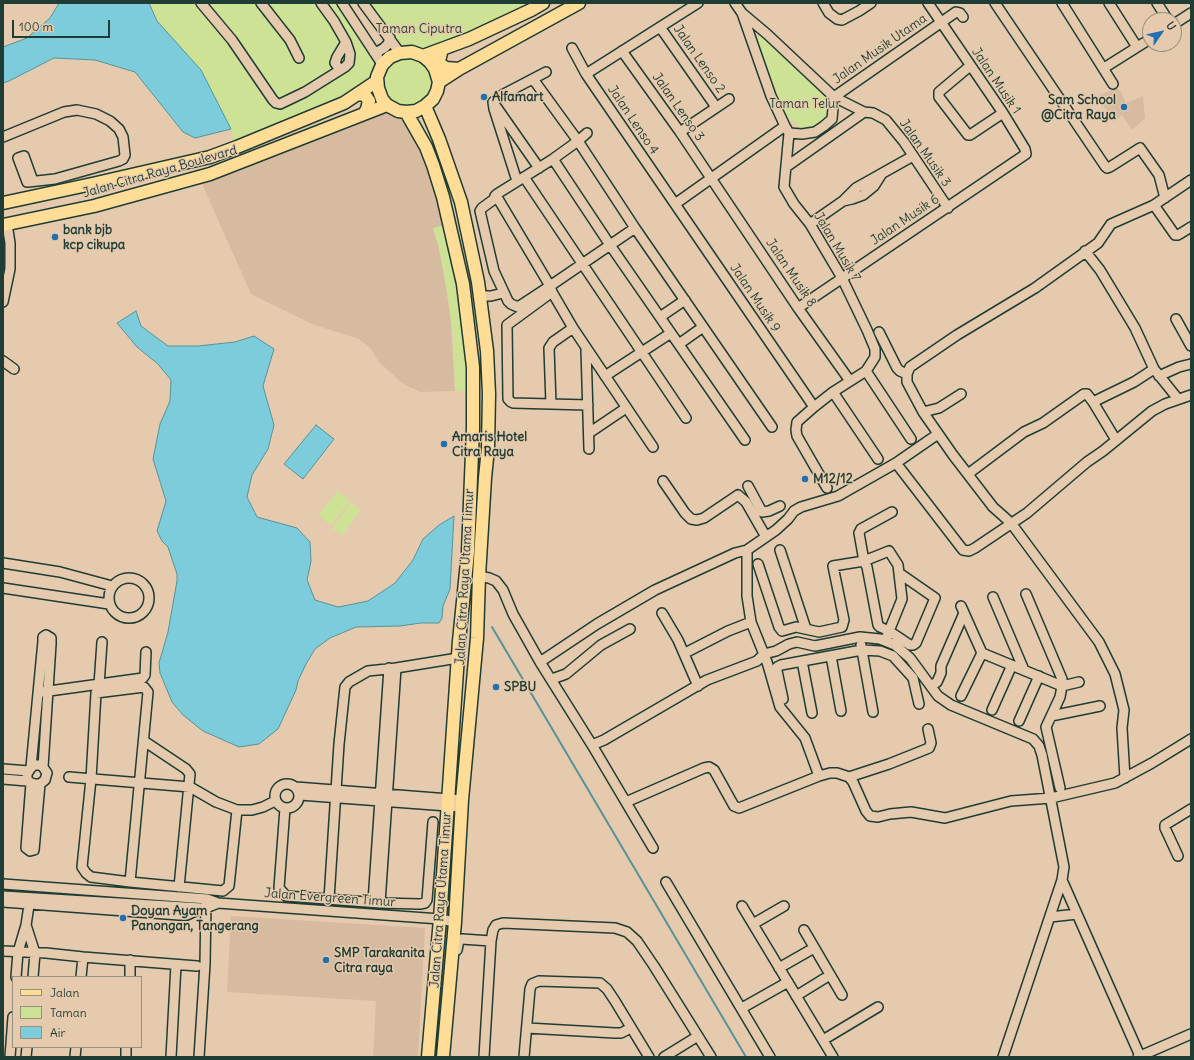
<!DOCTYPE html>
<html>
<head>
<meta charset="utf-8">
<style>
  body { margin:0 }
  #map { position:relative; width:1194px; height:1060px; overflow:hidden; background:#e5caad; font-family:Delius,sans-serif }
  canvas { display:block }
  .frame { position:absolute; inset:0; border:4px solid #1f3d34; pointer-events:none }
  .legend { position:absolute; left:12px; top:976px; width:130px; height:72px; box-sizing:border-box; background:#e5caad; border:1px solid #96927d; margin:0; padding:5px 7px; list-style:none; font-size:12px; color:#1f3d34 }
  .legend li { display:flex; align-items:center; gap:8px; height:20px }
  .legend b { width:20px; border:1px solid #96927d }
  .north { position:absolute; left:1142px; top:12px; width:40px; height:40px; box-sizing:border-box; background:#e5caad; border:1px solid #96927d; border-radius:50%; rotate:56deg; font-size:11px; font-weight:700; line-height:16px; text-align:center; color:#1f3d34 }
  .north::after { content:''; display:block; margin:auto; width:14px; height:18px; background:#1f6fb2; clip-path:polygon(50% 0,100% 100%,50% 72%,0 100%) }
  .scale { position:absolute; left:12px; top:20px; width:98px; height:18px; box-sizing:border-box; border:2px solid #1f3d34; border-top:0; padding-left:5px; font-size:12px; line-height:14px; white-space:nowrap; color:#1f3d34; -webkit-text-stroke:3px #e5caad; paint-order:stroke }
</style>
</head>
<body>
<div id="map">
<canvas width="1194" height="1060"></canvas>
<div class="frame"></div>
<ul class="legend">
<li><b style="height:5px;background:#ffdd96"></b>Jalan</li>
<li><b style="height:11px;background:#cee296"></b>Taman</li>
<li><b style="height:11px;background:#7dccdb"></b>Air</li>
</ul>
<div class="north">U</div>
<div class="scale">100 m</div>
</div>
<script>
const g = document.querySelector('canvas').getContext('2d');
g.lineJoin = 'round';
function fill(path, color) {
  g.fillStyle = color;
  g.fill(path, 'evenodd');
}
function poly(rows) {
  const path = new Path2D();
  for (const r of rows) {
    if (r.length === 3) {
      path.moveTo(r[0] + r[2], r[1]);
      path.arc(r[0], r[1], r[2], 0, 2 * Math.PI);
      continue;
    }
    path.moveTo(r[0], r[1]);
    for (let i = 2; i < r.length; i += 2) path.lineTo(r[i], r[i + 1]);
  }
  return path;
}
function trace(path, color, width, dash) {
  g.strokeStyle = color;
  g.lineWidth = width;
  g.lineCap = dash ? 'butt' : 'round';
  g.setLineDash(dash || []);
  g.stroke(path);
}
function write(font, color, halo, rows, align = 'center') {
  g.font = font + ' Delius,sans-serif';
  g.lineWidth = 3;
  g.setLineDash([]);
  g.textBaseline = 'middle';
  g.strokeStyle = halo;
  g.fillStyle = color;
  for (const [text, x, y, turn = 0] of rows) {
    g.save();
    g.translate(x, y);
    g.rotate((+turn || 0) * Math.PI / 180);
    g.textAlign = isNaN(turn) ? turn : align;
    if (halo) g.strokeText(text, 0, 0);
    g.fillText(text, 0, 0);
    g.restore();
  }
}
const built = poly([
  [1117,88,1121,92,1126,103,1143,96,1145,118,1132,130,1122,115,1114,122,1097,96],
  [391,107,406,112,425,147,449,224,433,229,439,248,446,286,450,310,455,391,420,392,402,383,379,362,371,349,359,339,312,324,251,294,199,177],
  [231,916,425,928,418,1057,373,1057,376,1001,227,992]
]);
const green = poly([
  [149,3,342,3,382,65,401,52,363,3,540,3,442,49,439,82,425,106,398,111,378,88,346,99,235,145,231,129,201,70,157,21],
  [760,35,828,96,827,116,816,125,801,128,787,117,753,39],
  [449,224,473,392,455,391,453,335,446,286,439,248,433,228],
  [338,491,350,501,331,525,318,515],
  [351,502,361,510,342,535,332,528]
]);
const water = poly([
  [59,3,149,3,157,21,201,70,231,129,195,138,183,132,135,72,95,60,54,58,9,81,3,83,3,47,27,38,50,18,59,3],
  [136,311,141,326,168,346,198,346,235,342,254,336,274,349,263,386,274,425,268,449,252,475,247,497,257,517,297,528,310,542,311,561,307,580,315,600,338,607,368,601,395,583,413,560,423,539,439,525,454,516,450,589,443,606,442,618,439,623,421,623,400,626,356,627,330,638,315,649,306,664,298,681,296,690,278,729,259,744,239,747,203,731,183,715,172,702,160,673,159,663,168,632,177,581,177,574,168,547,162,541,157,531,166,501,153,459,160,424,170,401,171,380,158,364,137,347,117,323,136,311],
  [316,425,334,439,303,479,284,464,316,425]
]);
const stream = poly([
  [492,627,746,1057]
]);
const minor = poly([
  [201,3,232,40,273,100,276,103,280,104,305,92,345,67,349,63,350,54,346,42,334,21,321,3],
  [261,3,290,40,299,58],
  [342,3,382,64],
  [363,3,400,53],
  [735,3,742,13,767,34,834,97,864,112,873,113,886,120,904,142,948,208],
  [823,3,829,13,837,19,842,20,859,11,871,3],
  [995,3,1105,166,1107,168,1110,167,1140,148,1159,175,1165,198],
  [1062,3,1113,84],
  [1109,3,1137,47],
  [1157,3,1168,20],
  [742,13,771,96,785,126,789,133,802,134,815,132,824,126,832,119,834,97],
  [1174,24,1191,13],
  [660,27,716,107],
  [572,48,586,74,814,407],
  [622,51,680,132,798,308,850,381],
  [374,52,379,51,384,48,388,44,390,38],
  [970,66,939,92,939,97,968,135,970,135,1003,113],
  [1104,68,1150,39],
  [340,70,335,63,337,57,346,42],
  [586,74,698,3],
  [533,79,578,141,635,228,772,427],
  [834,97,956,12,960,13,963,17],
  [495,105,539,168],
  [680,132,729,99],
  [789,133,784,187,794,204,810,224,842,278,867,330,875,349,875,357,866,371,833,392,814,407,797,422,796,430,797,436,827,488],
  [3,137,64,112,77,110,96,114,110,121,119,129,123,137,125,155,123,159,119,161,55,179,28,182,27,182,18,158,24,156,33,181],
  [553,159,610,245,745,440],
  [786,167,864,112],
  [524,177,686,418],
  [517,181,494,109,493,102,500,96,546,72],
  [497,197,550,286,518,307,511,304,508,301,494,271,480,211,482,208,497,197,495,196,497,194,553,159,578,141,587,133],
  [843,201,852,199,863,195,874,186,881,175],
  [675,204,785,126],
  [1154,205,1175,235,1178,235,1191,227],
  [810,224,843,201,856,188,913,156],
  [1085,251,1100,270,1135,328,1154,369,1178,399],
  [552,292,573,328,653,447],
  [480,296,491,296,503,293],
  [3,302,10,269,10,243,7,224],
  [798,308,1026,154,1025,149,1003,113,928,3],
  [660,317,685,300],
  [1176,319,1191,346],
  [879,332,897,368,900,371,907,374],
  [679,344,703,327],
  [586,349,589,449],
  [3,361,14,369],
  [866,371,911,439],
  [605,376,671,333],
  [1159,376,1179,367,1191,364],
  [833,392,878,459],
  [1093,402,1134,382,1154,369],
  [551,404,549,348,553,342,573,328],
  [588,405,513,403,511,402,508,399,507,325,552,292,550,286,635,228],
  [923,412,939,408,961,394],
  [589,433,626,408],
  [896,463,963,550,969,551,975,548,1027,513,1087,462,1103,451,1152,411,1165,404,1191,395],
  [968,474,1024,432,1043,423,1084,394,1087,394,1093,402,1116,440],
  [663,481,685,513,691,519,697,520,704,518,738,495,746,502,766,537],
  [748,486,762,512,769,511,780,506],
  [892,512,861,529,859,533,864,561,867,567,878,625,880,627,889,631,910,645,913,645,916,643,935,598,899,573],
  [780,550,806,629],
  [3,563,60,572,112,586],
  [758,564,779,627,782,631,796,627,819,632,842,627,844,620,833,566,864,561,889,551,898,565,902,599,885,641],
  [479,576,489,578,496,581,503,590,513,614,540,662,592,745,604,740,707,680,757,661,764,654,776,651,789,644,797,642,815,646,860,637,880,639,895,645,910,658,938,696,951,705,1033,739,1039,746,1042,755,1064,867,1062,880,1140,1056],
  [129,598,20],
  [3,588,109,604],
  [1026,594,1062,679,1062,686,1060,697,1046,727,1060,788],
  [993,597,1024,670],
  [961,606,982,653,1062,686,1079,682],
  [662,613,678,640,698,686],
  [861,645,873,712],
  [685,653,728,631,751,622],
  [831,656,841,711],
  [802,661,812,713],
  [540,662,597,624,655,590,735,553,747,550],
  [552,679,566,674,601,645,630,629],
  [99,685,102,642],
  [931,686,937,682,941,673,941,666,964,613],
  [42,692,143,678,145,675,146,652],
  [961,696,982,653],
  [783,699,777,671,777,667,781,665,862,650,880,651,893,656,913,678,919,704],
  [992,710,1012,665],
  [1051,716,1100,706],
  [1019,721,1039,676],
  [144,741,186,769,190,774,179,887],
  [592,745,653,848],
  [34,765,40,765,43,767,47,773,45,780,40,784,34,784,27,781,27,772,34,765],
  [31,767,43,641,43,637,46,635,51,638,51,644,43,767],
  [3,769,29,771],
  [819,776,805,738,780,707,767,662,751,622,747,596,747,550,776,530,788,519,794,511,801,507,838,496,896,463,938,434],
  [69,777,190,787,216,802,237,810,252,810,263,807,275,801],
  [849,777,889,764,929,748,931,743,928,729],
  [1125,778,1122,728,1124,710,1115,674,1099,642,1011,523,993,507,953,455,923,412,907,382,907,374,910,367,957,335,1035,288,1098,243,1111,224,1154,205,1191,180],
  [3,779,27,781],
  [31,783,26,848,30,851,34,850,40,784],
  [287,796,12],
  [296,787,462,800],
  [300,795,461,807],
  [626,802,704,768,709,767,714,770,734,806,739,808,819,776,830,773,837,773,849,777,853,782,866,811,870,816,878,817,890,814,911,812,945,818,1011,801,1051,798,1115,783,1152,763,1191,739],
  [285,808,279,888,286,896,380,903,420,904,425,903,427,900,433,822],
  [1178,856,1165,828,1165,825,1191,809],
  [130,882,148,692,144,687,96,693,91,779,82,867,86,873,91,877,130,882,223,891,229,886,237,810],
  [666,882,770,1057],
  [3,884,207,899,218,903,440,919,455,922],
  [3,896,201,908,206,908,218,903],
  [329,899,339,744,345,687,349,682,368,671,396,668,458,658],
  [3,902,179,915,187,915,200,909],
  [373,902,389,668],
  [380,903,396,668],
  [742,906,833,1057],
  [1050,917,1077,914],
  [753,924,784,906],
  [26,925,30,899],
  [804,930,842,995],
  [457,950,459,940,462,939,491,941],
  [3,951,46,953,83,957,197,966],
  [779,968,814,948],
  [16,977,18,952,26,925,35,953,33,977],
  [81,977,83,957],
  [130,977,130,960],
  [796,996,830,975],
  [742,1008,788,982],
  [527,1028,615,1033,621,1033,631,1028],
  [823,1040,878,1007],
  [10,1057,13,1017],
  [26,1057,27,1047],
  [75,1057,76,1047],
  [126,1057,126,1047],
  [171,1057,176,965],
  [199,1057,205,964,206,903],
  [484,1057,491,941,493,930,496,925,503,923,615,928,627,932,637,941,654,966,711,1057],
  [524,1057,530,989,532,984,539,981,600,983,607,989,615,1001,649,1057],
  [664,1057,698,1036],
  [1003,1057,1062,880],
  [1138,1057,1191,1034]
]);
const major = poly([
  [442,49,439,61,441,65,446,68,459,69],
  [412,52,423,56,430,62,435,69,439,82,437,91,433,99,425,106,416,111,406,112,398,111,387,105,382,99,378,88,377,77,382,65,390,57,400,53,412,52],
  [423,56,469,39,531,10,543,3],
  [439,82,459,69,579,3],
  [358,94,365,95,369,101,367,109,364,114],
  [425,106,439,139,461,202,478,282,487,351,489,394,488,448,485,478,479,576,477,638,462,800,455,922,443,1057],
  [406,112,426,147,433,165,443,197,463,284,473,367,473,428,468,552,459,641,440,919,428,1057],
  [3,203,92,184,210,157,237,147,344,103,377,81],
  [3,225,94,206,210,174,387,105]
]);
const markers = [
  [484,97,4,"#1f6fb2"],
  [1124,107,4,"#1f6fb2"],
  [55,237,4,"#1f6fb2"],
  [444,444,4,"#1f6fb2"],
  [805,479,4,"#1f6fb2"],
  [496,687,4,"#1f6fb2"],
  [123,918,4,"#1f6fb2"],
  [326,960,4,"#1f6fb2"]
];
const parkNames = [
  ["Taman Ciputra",419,29],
  ["Taman Telur",805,104]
];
const streetNames = [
  ["Jalan Musik Utama",880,49,-35],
  ["Jalan Lenso 2",699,59,55],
  ["Jalan Musik 1",996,81,56],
  ["Jalan Lenso 3",678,107,55],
  ["Jalan Lenso 4",633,120,56],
  ["Jalan Musik 3",925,153,55],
  ["Jalan Citra Raya Boulevard",160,172,-16],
  ["Jalan Musik 6",905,220,-34],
  ["Jalan Musik 7",837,247,59],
  ["Jalan Musik 8",791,273,56],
  ["Jalan Musik 9",755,298,56],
  ["Jalan Citra Raya Utama Timur",465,577,-87],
  ["Jalan Evergreen Timur",330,898,4],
  ["Jalan Citra Raya Utama Timur",441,900,-86]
];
const poiNames = [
  ["Alfamart",492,97],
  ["Sam School",1116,100,"right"],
  ["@Citra Raya",1116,115,"right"],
  ["bank bjb",63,230],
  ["kcp cikupa",63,245],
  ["Amaris Hotel",452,437],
  ["Citra Raya",452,452],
  ["M12/12",813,479],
  ["SPBU",504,687],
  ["Doyan Ayam",131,911],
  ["Panongan, Tangerang",131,926],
  ["SMP Tarakanita",334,953],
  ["Citra raya",334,968]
];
fill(built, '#d6bba0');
fill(green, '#cee296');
fill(water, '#7dccdb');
trace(water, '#579398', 1);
trace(stream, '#579398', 2);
trace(minor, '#1f3d34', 12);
trace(major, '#1f3d34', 15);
trace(minor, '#e5caad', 9);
trace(major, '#ffdd96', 12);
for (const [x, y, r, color] of markers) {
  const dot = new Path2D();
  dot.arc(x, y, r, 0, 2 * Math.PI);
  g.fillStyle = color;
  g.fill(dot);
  trace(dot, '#e5caad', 1.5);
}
write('13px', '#284539', '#e5caad', parkNames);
write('13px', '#1f3d34', '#e5caad', streetNames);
write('bold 13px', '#1f3d34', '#e5caad', poiNames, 'left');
</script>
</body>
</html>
